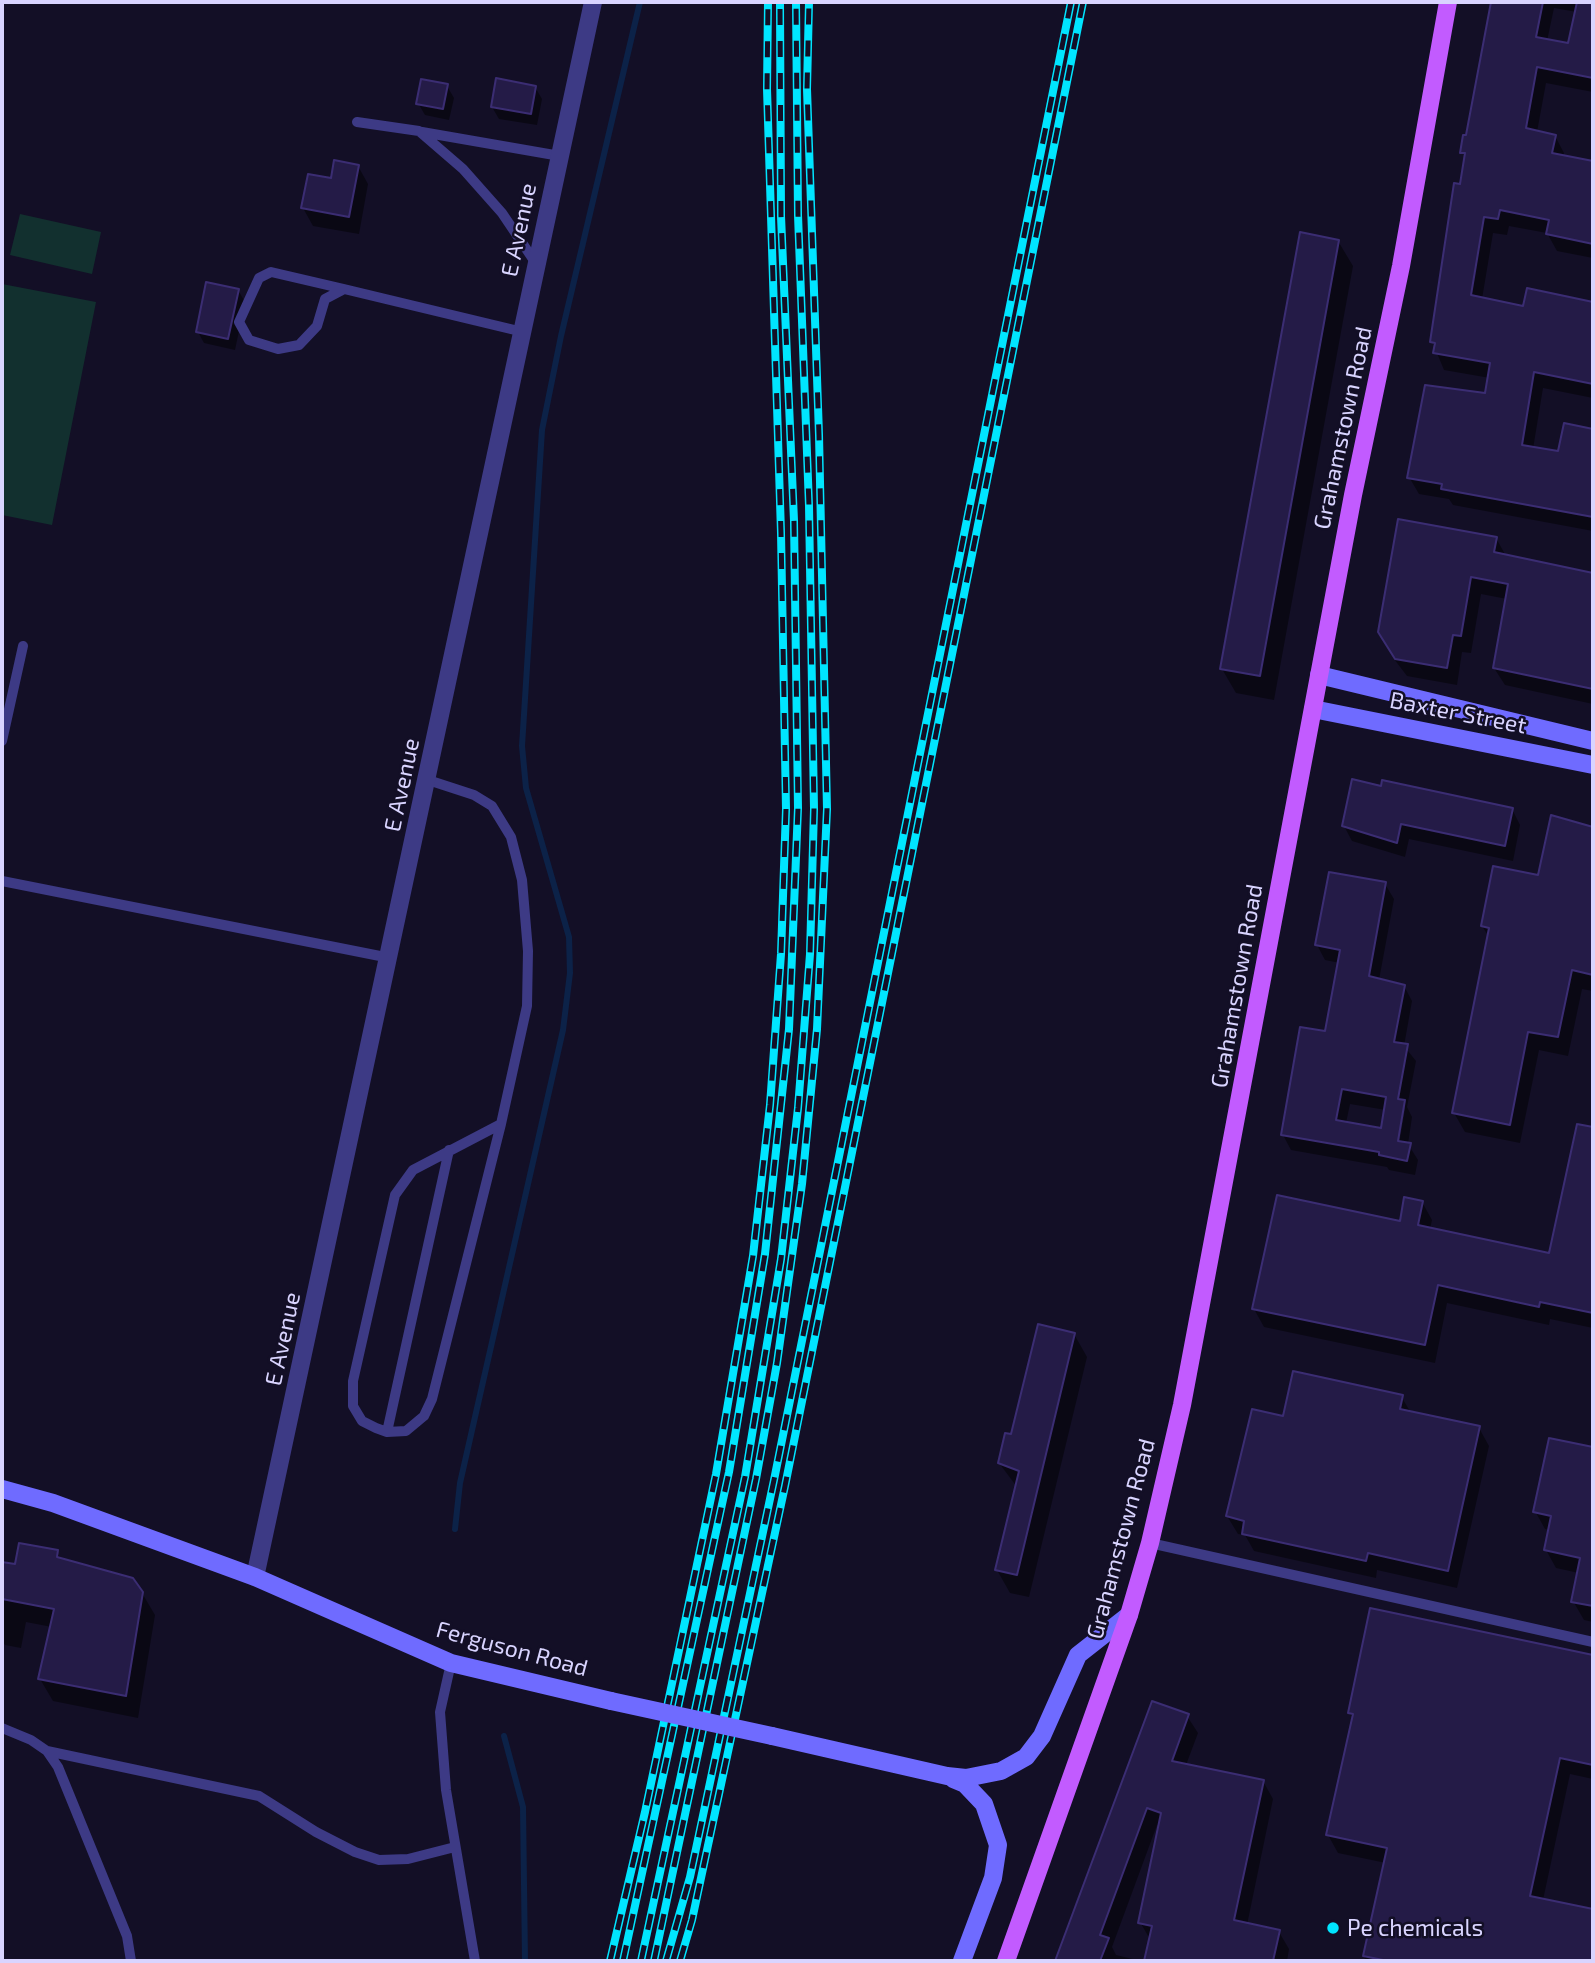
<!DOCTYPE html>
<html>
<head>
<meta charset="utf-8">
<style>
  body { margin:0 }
  #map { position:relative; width:1595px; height:1963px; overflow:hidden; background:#130f26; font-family:"Exo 2",sans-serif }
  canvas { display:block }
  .frame { position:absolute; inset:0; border:4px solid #d9d4ff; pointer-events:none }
</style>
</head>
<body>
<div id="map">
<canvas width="1595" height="1963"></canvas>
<div class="frame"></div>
</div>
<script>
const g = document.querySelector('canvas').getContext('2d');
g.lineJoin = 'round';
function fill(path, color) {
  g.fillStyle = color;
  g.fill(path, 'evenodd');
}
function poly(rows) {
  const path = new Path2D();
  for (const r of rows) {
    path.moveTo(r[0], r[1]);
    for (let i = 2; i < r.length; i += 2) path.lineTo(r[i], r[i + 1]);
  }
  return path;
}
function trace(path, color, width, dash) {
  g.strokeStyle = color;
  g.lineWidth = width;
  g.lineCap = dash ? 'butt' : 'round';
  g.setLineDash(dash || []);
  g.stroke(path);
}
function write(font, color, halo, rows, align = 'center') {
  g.font = font + ' "Exo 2",sans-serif';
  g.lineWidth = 5;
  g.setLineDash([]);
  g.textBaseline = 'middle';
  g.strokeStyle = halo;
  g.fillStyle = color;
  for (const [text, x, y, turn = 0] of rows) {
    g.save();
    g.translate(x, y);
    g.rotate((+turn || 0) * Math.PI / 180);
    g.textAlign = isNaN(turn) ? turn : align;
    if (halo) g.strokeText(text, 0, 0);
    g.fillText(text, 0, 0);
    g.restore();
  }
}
const green = poly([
  [20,214,101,232,92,274,10,255],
  [2,284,96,302,52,525,2,515]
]);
const shadow = poly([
  [1492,2,1593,2,1593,92,1546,83,1537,132,1555,136,1564,153,1563,157,1593,163,1593,258,1557,251,1547,233,1509,226,1507,235,1493,233,1482,299,1525,308,1528,290,1593,304,1593,398,1543,388,1533,449,1560,453,1592,430,1593,424,1593,531,1453,505,1449,499,1419,494,1409,477,1487,395,1490,378,1444,370,1432,341,1466,159,1462,152],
  [1554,8,1577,12,1569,45,1547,41],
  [447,86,454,98,449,120,425,115,418,103],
  [535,87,542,99,537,125,499,119,492,107],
  [358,166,368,184,359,234,313,226,303,208,332,180],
  [1338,241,1353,266,1274,700,1236,693,1222,669],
  [238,290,245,302,235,350,204,343,198,332],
  [1496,538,1506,556,1593,574,1593,704,1505,685,1494,668,1507,599,1481,594,1471,653,1462,652,1457,685,1407,676,1394,659,1380,632],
  [1512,809,1520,825,1513,861,1409,839,1405,857,1352,841,1344,826],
  [1571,824,1593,829,1593,991,1582,989,1568,1056,1539,1050,1520,1143,1465,1132,1454,1113,1489,937,1482,926,1540,877],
  [1385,884,1394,899,1379,980,1404,986,1412,1001,1404,1046,1416,1061,1407,1107,1412,1117,1408,1144,1418,1160,1415,1175,1389,1170,1387,1167,1291,1150,1283,1135,1327,1033,1340,963,1325,960,1317,945],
  [1403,1100,1405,1109,1398,1150,1395,1149],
  [1350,1104,1386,1110,1382,1130,1346,1123],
  [1578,1126,1593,1129,1593,1328,1550,1319,1549,1325,1447,1303,1435,1363,1264,1327,1254,1309,1401,1223,1422,1202,1432,1220,1430,1229,1551,1255],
  [1074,1334,1087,1357,1029,1597,1010,1593,997,1570,1017,1487,999,1463],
  [1401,1396,1411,1413,1479,1428,1489,1446,1457,1588,1377,1570,1376,1578,1254,1551,1245,1535,1238,1534,1227,1516],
  [1550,1440,1593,1449,1593,1622,1584,1620,1573,1601,1579,1573,1556,1568,1546,1550,1550,1530,1545,1529,1535,1511],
  [57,1552,62,1561,142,1593,155,1615,138,1718,53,1701,40,1679,52,1627,26,1622,21,1648,5,1645,2,1640,2,1561,17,1564],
  [1371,1610,1593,1656,1593,1779,1570,1774,1543,1900,1593,1910,1593,1961,1364,1961,1386,1863,1338,1853,1328,1835,1354,1720,1349,1713],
  [1153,1704,1187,1716,1198,1733,1186,1765,1263,1781,1273,1799,1247,1925,1279,1932,1289,1949,1287,1961,1146,1961,1151,1941,1140,1922,1160,1826,1157,1825,1112,1947,1116,1955,1141,1961,1057,1961]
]);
const stream = poly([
  [455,1529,460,1483,563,1030,570,973,569,937,526,788,522,746,542,430,561,336,640,2],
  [504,1736,523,1807,525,1961]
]);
const building = poly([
  [1491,2,1543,2,1536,37,1568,43,1577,2,1593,2,1593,78,1537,67,1526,128,1556,135,1552,153,1593,161,1593,244,1546,234,1549,220,1500,210,1498,219,1484,217,1471,295,1523,306,1527,288,1593,302,1593,384,1534,372,1522,445,1558,451,1564,423,1593,429,1593,517,1441,489,1442,484,1407,478,1425,385,1485,393,1490,363,1433,353,1435,343,1430,342,1454,183,1460,184,1465,153,1460,153,1463,135,1466,135,1491,2],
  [496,78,536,86,531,114,491,107,496,78],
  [421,79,448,84,443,109,416,104,421,79],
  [334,160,359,165,349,217,301,208,308,174,331,178,334,160],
  [1300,232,1339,240,1260,676,1220,669,1300,232],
  [206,282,239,289,228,339,196,332,206,282],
  [1398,519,1497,537,1494,552,1593,573,1593,689,1493,668,1508,584,1471,577,1461,636,1453,635,1447,668,1395,659,1378,632,1398,519],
  [1352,779,1381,786,1382,780,1513,808,1505,846,1401,824,1397,843,1342,826,1352,779],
  [1551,815,1593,827,1593,975,1572,970,1558,1037,1528,1032,1510,1125,1452,1113,1489,928,1481,926,1493,866,1538,875,1551,815],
  [1329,872,1386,882,1369,976,1405,985,1394,1042,1408,1044,1398,1099,1405,1100,1398,1141,1411,1143,1407,1161,1379,1155,1379,1152,1281,1135,1300,1027,1325,1031,1340,950,1315,945,1329,872],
  [1342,1089,1386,1097,1381,1128,1336,1120,1342,1089],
  [1577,1124,1593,1127,1593,1313,1540,1302,1539,1307,1438,1285,1425,1345,1252,1309,1277,1195,1400,1221,1404,1197,1423,1201,1418,1225,1549,1253,1577,1124],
  [1038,1324,1075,1333,1017,1575,995,1570,1019,1471,998,1463,1005,1433,1011,1434,1038,1324],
  [1293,1371,1403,1395,1400,1409,1480,1426,1448,1571,1368,1553,1366,1561,1242,1534,1244,1521,1226,1516,1252,1409,1283,1416,1293,1371],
  [1549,1438,1593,1447,1593,1606,1571,1602,1580,1558,1544,1550,1551,1516,1533,1512,1549,1438],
  [19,1543,58,1550,57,1557,133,1578,143,1592,126,1696,38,1679,54,1609,2,1599,2,1562,15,1564,19,1543],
  [1370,1608,1593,1655,1593,1765,1560,1758,1530,1896,1593,1909,1593,1961,1388,1961,1363,1956,1387,1848,1326,1835,1353,1714,1348,1713,1370,1608],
  [1152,1701,1189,1714,1172,1761,1264,1780,1234,1920,1280,1930,1273,1961,1144,1961,1152,1926,1138,1923,1161,1813,1147,1808,1100,1935,1109,1938,1100,1961,1055,1961,1152,1701]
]);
const lane = poly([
  [357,122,419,131,463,169,502,213,537,265],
  [422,132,560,156],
  [344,289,325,299,317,326,299,345,278,349,249,340,239,322,259,278,271,272,344,289,523,332],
  [2,741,23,646],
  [428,780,474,795,492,806,511,837,522,880,528,951,527,1006,501,1124,432,1399,424,1416,406,1431,387,1432,376,1428,362,1421,353,1406,353,1381,395,1195,413,1170,501,1124],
  [2,881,390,958],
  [387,1432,449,1150],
  [1150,1543,1593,1642],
  [451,1663,440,1712,446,1790,475,1961],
  [2,1728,31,1740,47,1751,58,1767,127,1936,131,1961],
  [47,1751,259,1796,316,1832,355,1852,379,1860,408,1859,455,1847]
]);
const street = poly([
  [255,1577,593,2]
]);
const secondary = poly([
  [1319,675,1593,741],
  [1313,709,1593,765],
  [2,1489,53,1503,255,1577,451,1663,611,1701],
  [772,1736,947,1776,966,1778,1001,1771,1026,1757,1042,1736,1078,1655,1129,1615],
  [953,1779,965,1784,984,1804,998,1845,993,1878,962,1961]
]);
const primary = poly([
  [1006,1961,1129,1615,1150,1543,1182,1405,1353,495,1401,266,1448,2]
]);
const rail = poly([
  [610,1961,645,1812,716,1474,753,1256,770,1105,781,954,786,809,781,533,767,89,768,2],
  [623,1961,729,1472,765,1254,789,1029,798,808,794,521,781,216,780,2],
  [641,1961,745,1477,781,1259,798,1108,810,954,814,809,809,506,798,215,796,2],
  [654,1961,756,1479,777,1363,802,1184,817,1029,827,809,819,435,807,89,809,2],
  [666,1961,690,1877,774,1480,1071,2],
  [680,1961,692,1920,785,1486,1083,2]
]);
const secondaryBridge = poly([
  [611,1701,772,1736]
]);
const markers = [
  [1333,1928,7,"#00e5ff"]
];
const streetNames = [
  ["E Avenue",519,230,-78],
  ["Grahamstown Road",1343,428,-78],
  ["Baxter Street",1458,713,11],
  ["E Avenue",402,785,-78],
  ["Grahamstown Road",1237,986,-80],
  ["E Avenue",283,1339,-78],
  ["Grahamstown Road",1121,1539,-75],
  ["Ferguson Road",512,1649,15]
];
const poiNames = [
  ["Pe chemicals",1347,1928]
];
fill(green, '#12302f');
fill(shadow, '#0007');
trace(stream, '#0c2248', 6);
fill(building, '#241b47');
trace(building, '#3b2d73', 2);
trace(lane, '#3d3a85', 10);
trace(street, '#3d3a85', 18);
trace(secondary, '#6f6bff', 18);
trace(primary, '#c25bff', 18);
trace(rail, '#00e5ff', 8);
trace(rail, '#130f26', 5, [16]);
trace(secondaryBridge, '#6f6bff', 18);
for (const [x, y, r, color] of markers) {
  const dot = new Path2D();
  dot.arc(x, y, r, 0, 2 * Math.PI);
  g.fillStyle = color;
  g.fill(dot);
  trace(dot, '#130f26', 2.5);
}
write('23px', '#d9d4ff', '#130f26', streetNames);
write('23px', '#d9d4ff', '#130f26', poiNames, 'left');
</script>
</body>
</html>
